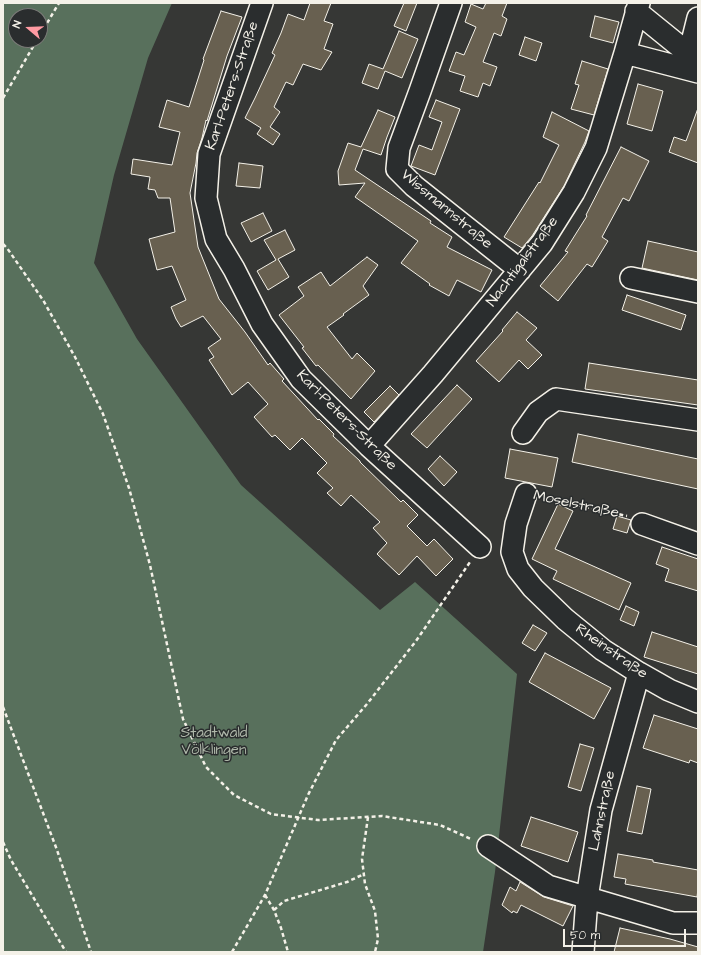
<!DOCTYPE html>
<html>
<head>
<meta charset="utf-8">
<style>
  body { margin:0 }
  #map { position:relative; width:701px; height:955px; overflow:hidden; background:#363735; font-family:"Architects Daughter",sans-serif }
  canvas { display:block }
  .frame { position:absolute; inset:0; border:4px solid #f4f1e8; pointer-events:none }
  .north { position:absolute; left:8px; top:8px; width:40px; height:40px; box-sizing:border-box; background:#2a2d2e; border:1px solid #7b7b78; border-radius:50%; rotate:289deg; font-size:11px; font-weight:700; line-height:16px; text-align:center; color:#f4f1e8 }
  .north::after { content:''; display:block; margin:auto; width:14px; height:18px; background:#ff9aa2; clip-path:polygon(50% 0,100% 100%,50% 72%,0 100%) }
  .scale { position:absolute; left:563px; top:929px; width:123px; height:18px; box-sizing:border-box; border:2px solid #f4f1e8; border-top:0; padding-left:5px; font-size:12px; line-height:14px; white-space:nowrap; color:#f4f1e8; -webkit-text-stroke:3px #2a2d2e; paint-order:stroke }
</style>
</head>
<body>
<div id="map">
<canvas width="701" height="955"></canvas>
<div class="frame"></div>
<div class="north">N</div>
<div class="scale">50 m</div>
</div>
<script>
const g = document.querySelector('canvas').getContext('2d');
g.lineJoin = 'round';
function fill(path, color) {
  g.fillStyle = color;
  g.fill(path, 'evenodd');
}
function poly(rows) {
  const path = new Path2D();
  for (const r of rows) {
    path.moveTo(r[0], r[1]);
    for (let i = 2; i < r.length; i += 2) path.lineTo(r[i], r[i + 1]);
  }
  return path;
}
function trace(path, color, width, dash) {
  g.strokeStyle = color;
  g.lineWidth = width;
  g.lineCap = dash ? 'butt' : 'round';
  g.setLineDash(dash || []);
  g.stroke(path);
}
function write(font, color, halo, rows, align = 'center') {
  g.font = font + ' "Architects Daughter",sans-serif';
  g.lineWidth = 3;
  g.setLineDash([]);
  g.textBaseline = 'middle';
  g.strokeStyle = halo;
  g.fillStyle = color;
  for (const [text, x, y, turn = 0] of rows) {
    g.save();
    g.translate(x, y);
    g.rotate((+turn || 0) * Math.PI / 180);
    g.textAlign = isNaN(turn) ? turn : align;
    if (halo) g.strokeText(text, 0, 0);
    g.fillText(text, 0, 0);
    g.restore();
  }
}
const green = poly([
  [3,3,172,3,148,58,114,175,94,263,137,339,241,485,380,610,415,582,517,674,495,872,483,952,3,952],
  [16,16,40,16,40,40,16,40]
]);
const building = poly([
  [310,3,331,3,324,21,333,24,324,49,332,52,321,70,303,64,293,85,286,82,274,107,280,112,270,127,280,134,273,145,257,134,261,128,245,118,255,98,275,55,272,53,281,33,288,14,304,20,310,3],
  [404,3,417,3,406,31,394,26,404,3],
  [486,3,507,3,502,16,507,19,501,36,494,33,483,62,497,67,490,86,483,83,478,97,460,91,465,76,449,71,456,52,464,55,476,27,465,22,471,4,483,9,486,3],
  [221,11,242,17,227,56,207,121,206,120,202,138,197,153,196,163,190,193,198,247,219,299,245,332,268,365,270,363,284,379,282,381,318,420,319,419,334,434,333,436,360,461,360,462,401,502,403,500,418,515,407,526,427,546,434,539,453,559,436,576,417,556,399,575,377,554,387,543,373,528,380,522,351,495,341,506,327,493,333,488,317,473,327,463,302,438,290,450,275,435,272,437,254,417,268,404,248,382,232,395,209,360,214,357,208,348,221,339,203,316,181,327,176,319,171,307,186,300,172,266,157,270,149,239,175,232,170,198,158,198,155,190,148,189,150,177,131,174,133,159,172,165,180,132,159,127,167,100,189,107,204,60,203,59,221,11],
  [595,16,619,22,613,43,590,37,595,16],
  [399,31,418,39,402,78,385,71,378,89,362,83,369,64,383,69,399,31],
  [525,37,542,43,536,61,519,55,525,37],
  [582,61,608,69,594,115,571,109,579,85,575,84,582,61],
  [638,84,663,91,652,131,627,124,638,84],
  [436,100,460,109,443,154,435,175,411,166,419,145,432,150,442,122,429,117,436,100],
  [378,110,395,117,387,137,381,155,363,149,355,170,431,221,430,223,452,237,447,247,492,270,481,292,457,280,449,296,429,285,430,284,401,263,418,241,355,197,365,183,339,185,338,171,348,143,361,147,378,110],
  [697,111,698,112,698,163,669,152,674,137,686,141,697,111],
  [552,112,589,131,585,142,564,186,532,236,522,248,504,237,539,182,540,183,559,145,543,137,552,112],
  [621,147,649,161,629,201,623,198,602,237,608,241,592,267,587,264,558,301,540,286,568,252,565,251,587,216,586,215,621,147],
  [239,163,263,166,260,188,236,186,239,163],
  [263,213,272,231,251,242,241,223,263,213],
  [285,230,295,250,278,259,289,277,268,290,257,271,276,260,264,240,285,230],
  [648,241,698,252,698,280,642,268,648,241],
  [367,257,378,265,363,286,369,295,343,314,344,315,327,327,352,359,357,353,375,371,351,399,318,365,316,366,302,348,304,347,279,315,304,296,298,287,321,272,330,286,367,257],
  [627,295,686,315,681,330,622,310,627,295],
  [517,312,537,328,526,340,542,355,528,369,519,360,499,382,476,361,503,331,502,330,517,312],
  [589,363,698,380,698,405,585,389,589,363],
  [457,385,472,399,427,448,411,434,457,385],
  [390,386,399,395,374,422,364,412,390,386],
  [578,434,698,459,698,489,572,462,578,434],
  [510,449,558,458,552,487,505,478,510,449],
  [440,456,457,472,444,486,428,469,440,456],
  [558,504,573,511,555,549,631,583,619,610,553,579,557,571,532,559,558,504],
  [617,516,631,520,627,533,613,529,617,516],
  [662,547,698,559,698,591,665,581,669,569,656,564,662,547],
  [626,606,639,612,634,626,620,620,626,606],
  [533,625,547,633,535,651,522,643,533,625],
  [652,632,698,647,698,674,644,657,652,632],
  [545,653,611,688,594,719,529,682,545,653],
  [654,715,698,729,698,763,690,760,689,763,643,748,654,715],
  [580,744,594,748,581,791,568,787,580,744],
  [637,786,651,789,642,834,627,831,637,786],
  [531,817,578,832,568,862,521,846,531,817],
  [618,854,653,860,653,862,698,870,698,889,697,897,625,884,626,879,614,877,618,854],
  [520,882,544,897,573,906,563,926,521,905,517,913,513,911,512,913,502,905,510,887,516,891,520,882],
  [620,928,670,939,698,947,698,952,614,952,620,928]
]);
const path = poly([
  [40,35,59,3],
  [3,98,37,40],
  [3,244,7,248,43,300,75,357,103,414,129,488,150,565,183,719,206,767,234,795,271,814,318,820,382,816,440,825,471,839],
  [544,498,627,516],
  [3,707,57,850,91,952],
  [368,817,362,859,365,884,375,911,378,939,375,952],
  [3,842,11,860,66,952],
  [265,895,274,910,281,928,288,952],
  [274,910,284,901,347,882,364,874],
  [232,952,265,895,308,795,336,740,367,704,416,641,470,562]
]);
const minor = poly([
  [262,3,209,154,206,198,216,239,234,269,262,324,301,379,369,446,480,547],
  [451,3,420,91,399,148,397,169,414,186,520,270],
  [636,11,689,54],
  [625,53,698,72],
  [698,64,689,54,698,18],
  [631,278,698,292],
  [523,433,538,412,556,399,698,420],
  [369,446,433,374,542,243,574,192,596,148,625,53,639,3],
  [526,494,516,524,512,552,518,569,533,588,565,619,603,650,639,673,669,690,698,702],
  [642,524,698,544],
  [488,846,548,886,673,923,698,923],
  [583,952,587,898,601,810,639,673]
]);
const streetNames = [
  ["Karl-Peters-Straße",233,86,-71],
  ["Wissmannstraße",446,210,40],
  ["Nachtigalstraße",523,262,-53],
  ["Karl-Peters-Straße",346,421,45],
  ["Moselstraße",576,505,12],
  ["Rheinstraße",611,652,35],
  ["Lahnstraße",603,811,-78]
];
const parkNames = [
  ["Stadtwald",214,734],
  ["Völklingen",214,751]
];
fill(green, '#58705c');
fill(building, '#686050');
trace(building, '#f4f1e8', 1);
trace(minor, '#f4f1e8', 24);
trace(path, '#f4f1e8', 2.5, [4, 3]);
trace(minor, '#2a2d2e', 21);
write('15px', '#f4f1e8', '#2a2d2e', streetNames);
write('15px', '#aeb7a9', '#2a2d2e', parkNames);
</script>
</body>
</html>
